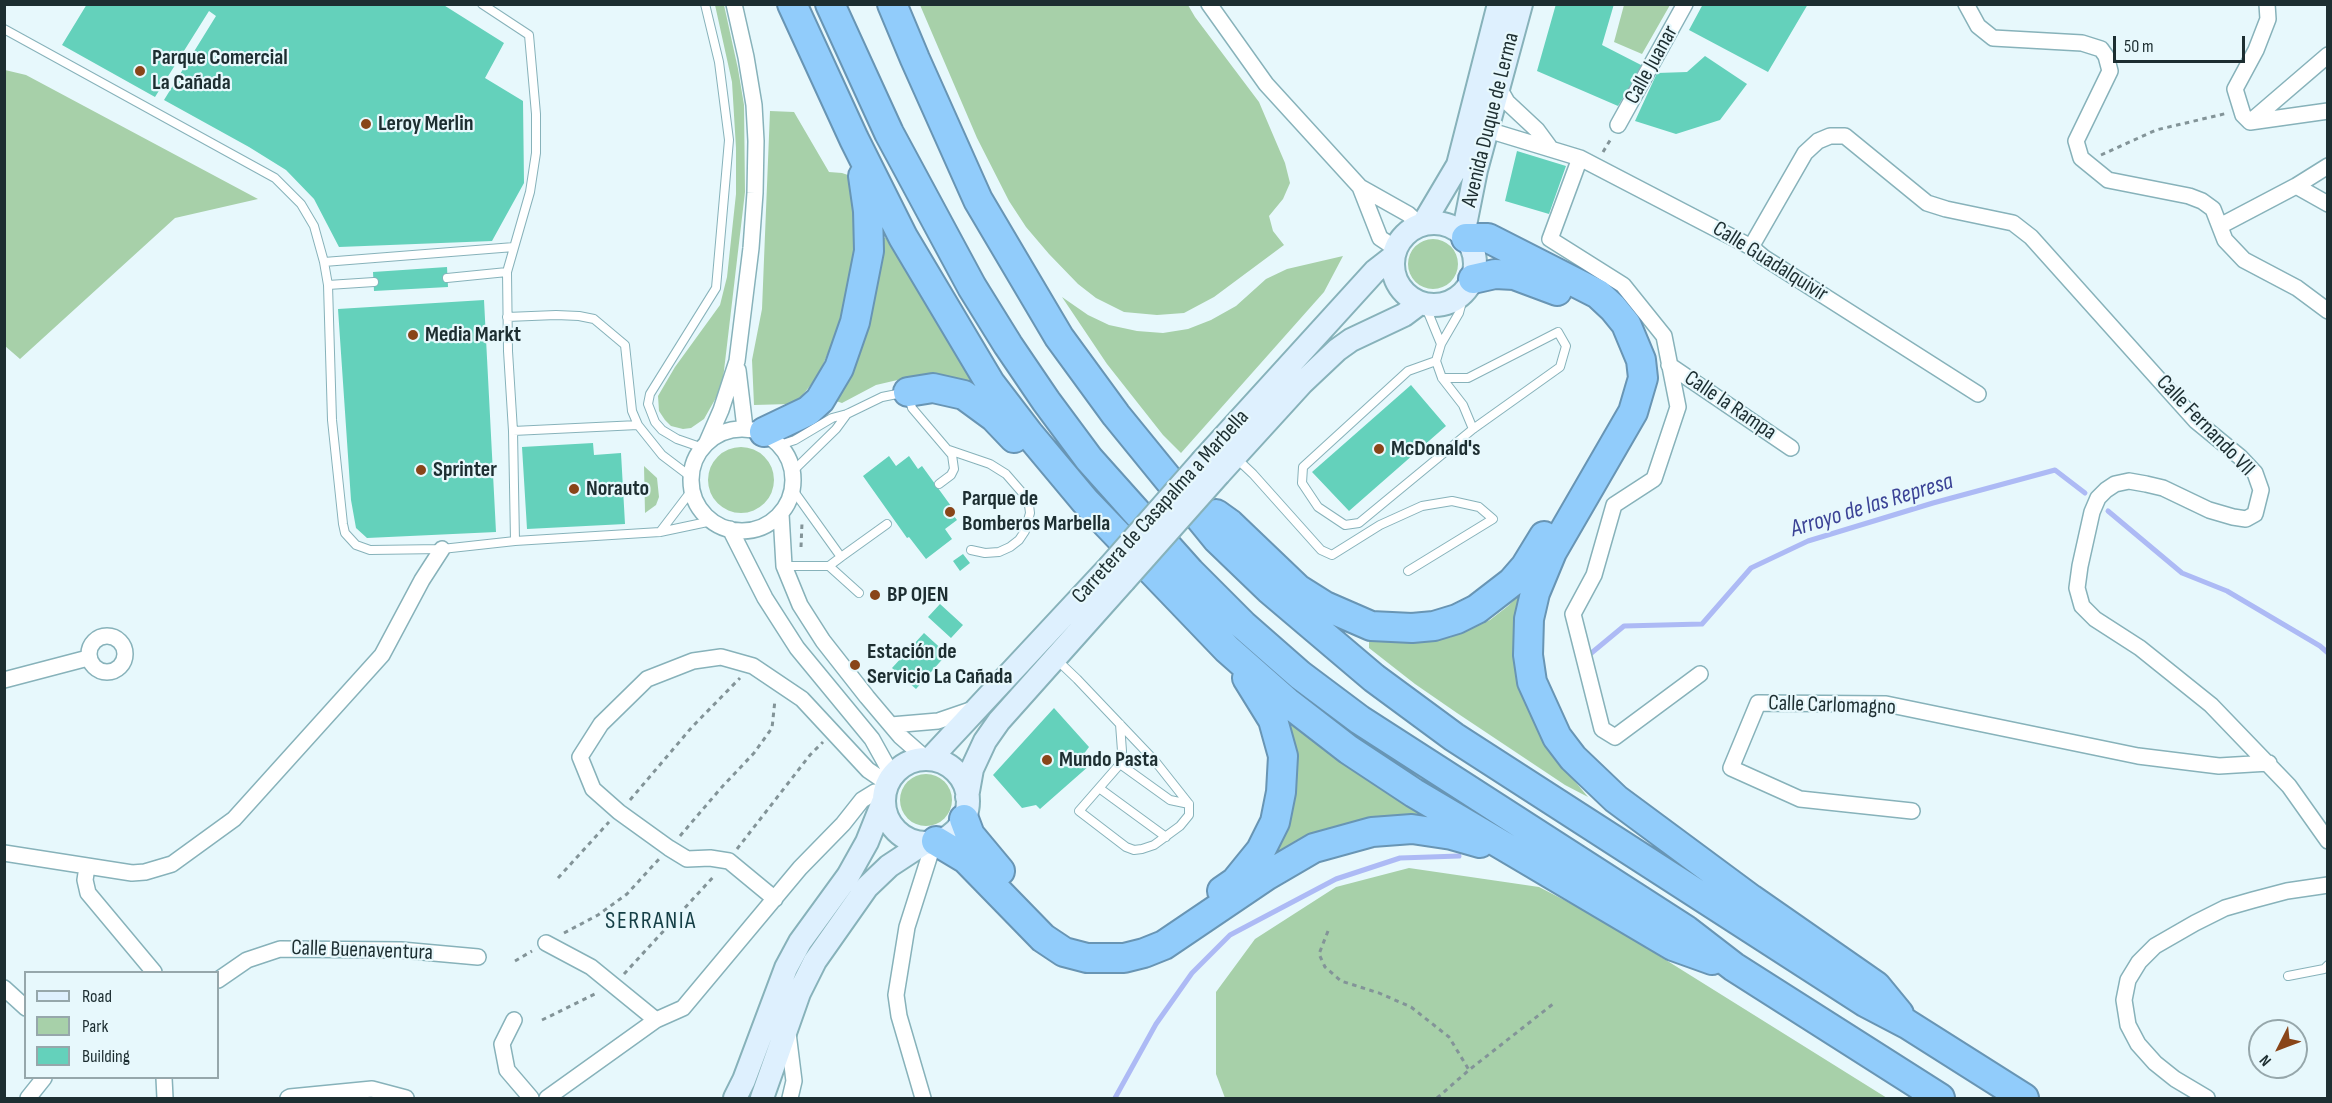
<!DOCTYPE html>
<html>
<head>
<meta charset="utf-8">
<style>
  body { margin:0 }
  #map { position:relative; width:2332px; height:1103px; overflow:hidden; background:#e7f8fc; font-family:"Sofia Sans Condensed",sans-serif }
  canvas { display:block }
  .frame { position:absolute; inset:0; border:6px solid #1d2e31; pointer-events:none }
  .legend { position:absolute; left:24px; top:971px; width:195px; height:108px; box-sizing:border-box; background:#e7f8fc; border:2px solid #96a7ab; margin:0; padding:8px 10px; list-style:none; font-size:18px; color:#1d2e31 }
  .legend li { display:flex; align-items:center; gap:12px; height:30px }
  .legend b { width:30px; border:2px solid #96a7ab }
  .north { position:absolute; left:2248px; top:1019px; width:60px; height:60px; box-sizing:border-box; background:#e7f8fc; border:2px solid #96a7ab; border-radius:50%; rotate:228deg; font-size:16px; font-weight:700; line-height:24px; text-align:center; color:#1d2e31 }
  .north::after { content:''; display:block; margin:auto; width:21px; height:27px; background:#894519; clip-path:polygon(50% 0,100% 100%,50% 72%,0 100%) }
  .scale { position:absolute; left:2113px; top:36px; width:132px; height:27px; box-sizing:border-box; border:3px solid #1d2e31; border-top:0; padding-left:8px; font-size:18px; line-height:21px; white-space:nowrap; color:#1d2e31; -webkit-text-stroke:4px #e7f8fc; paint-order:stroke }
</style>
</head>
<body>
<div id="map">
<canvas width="2332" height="1103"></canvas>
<div class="frame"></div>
<ul class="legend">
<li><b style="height:8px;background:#def0fe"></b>Road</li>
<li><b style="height:16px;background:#a7d0a9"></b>Park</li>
<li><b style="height:16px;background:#64d1bb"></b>Building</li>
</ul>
<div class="north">N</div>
<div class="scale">50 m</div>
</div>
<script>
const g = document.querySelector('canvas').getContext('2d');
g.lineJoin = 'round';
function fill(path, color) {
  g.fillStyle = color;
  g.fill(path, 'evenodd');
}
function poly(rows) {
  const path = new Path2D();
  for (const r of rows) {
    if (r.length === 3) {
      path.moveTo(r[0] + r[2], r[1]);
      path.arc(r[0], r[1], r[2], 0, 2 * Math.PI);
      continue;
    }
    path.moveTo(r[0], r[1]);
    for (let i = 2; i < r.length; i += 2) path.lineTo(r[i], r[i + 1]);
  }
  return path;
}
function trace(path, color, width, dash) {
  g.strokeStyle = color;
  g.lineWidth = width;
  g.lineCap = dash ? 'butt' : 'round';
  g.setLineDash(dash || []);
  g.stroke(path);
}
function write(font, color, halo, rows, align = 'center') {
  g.font = font + ' "Sofia Sans Condensed",sans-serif';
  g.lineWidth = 4.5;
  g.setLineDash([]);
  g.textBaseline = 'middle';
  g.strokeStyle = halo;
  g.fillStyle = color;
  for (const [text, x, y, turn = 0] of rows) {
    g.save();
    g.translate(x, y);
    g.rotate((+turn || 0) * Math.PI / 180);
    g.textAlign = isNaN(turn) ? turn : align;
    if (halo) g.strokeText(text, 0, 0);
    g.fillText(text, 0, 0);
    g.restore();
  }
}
const green = poly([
  [715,5,724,5,738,69,744,105,745,192,723,379,717,396,704,419,691,428,683,429,671,426,665,420,659,411,658,396,675,367,720,305,727,277,736,194,736,148,732,82],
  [920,5,1188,5,1195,17,1259,102,1285,163,1290,183,1283,199,1269,216,1273,231,1284,245,1214,297,1184,313,1157,315,1124,312,1096,298,1078,284,1049,254,1026,227,1009,201,977,138],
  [1624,5,1670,5,1642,54,1614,42],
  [5,70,26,75,258,199,175,218,20,359,5,346],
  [770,111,794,112,829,172,842,173,851,176,858,237,843,318,818,376,801,397,790,404,754,405,752,360,762,309],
  [887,237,983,393,935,378,919,375,876,385,842,403,836,401,835,395,880,239],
  [1433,264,25],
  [1343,256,1324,292,1181,453,1163,435,1107,364,1062,297,1088,315,1109,325,1137,331,1163,333,1188,329,1211,320,1236,306,1266,279,1287,269],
  [741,480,33],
  [644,466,657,478,659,497,656,505,645,513],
  [1525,589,1516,670,1526,705,1537,728,1568,773,1588,797,1565,785,1457,713,1415,684,1369,648,1369,642,1375,640,1432,642,1451,637,1490,620,1508,606],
  [1283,713,1388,792,1431,820,1271,865],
  [926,800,26],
  [1409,868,1539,887,1597,917,1887,1098,1225,1098,1216,1074,1216,992,1255,939,1336,887]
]);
const stream = poly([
  [2108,511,2182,573,2227,591,2320,646,2328,653],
  [1589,655,1624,626,1702,624,1751,568,1808,541,1933,503,2055,470,2085,493],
  [1115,1098,1156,1024,1192,973,1230,935,1336,879,1400,858,1459,856]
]);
const building = poly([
  [87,4,442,4,504,43,485,78,523,101,524,183,492,241,339,247,314,199,286,170,249,147,164,100,216,16,209,11,155,97,62,45],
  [1556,4,1614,4,1602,45,1643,66,1618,106,1537,71],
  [1703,4,1808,4,1768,72,1689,30],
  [1705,56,1747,84,1720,120,1676,134,1635,121,1657,73,1687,72],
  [1517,151,1566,166,1549,214,1505,201],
  [447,267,448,287,374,291,373,272],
  [484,300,496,532,367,538,356,528,351,500,338,309],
  [1411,385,1446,426,1349,511,1312,472],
  [593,443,594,455,621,453,625,524,527,529,522,447],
  [889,456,896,466,909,456,918,469,922,466,951,506,948,508,957,520,945,529,952,539,926,559,909,537,907,538,863,476],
  [963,554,970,563,960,571,953,561],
  [940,604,963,625,951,638,928,617],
  [924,633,947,654,916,689,892,668],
  [1054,708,1089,747,1083,755,1090,765,1040,809,1036,805,1022,808,993,775]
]);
const path = poly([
  [1603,152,1612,137],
  [2101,155,2156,130,2228,113],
  [801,547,802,523],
  [630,800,692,727,740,678],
  [680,836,721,788,754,753,772,728,775,700],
  [737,849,810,755,823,742],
  [558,878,609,822],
  [1328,931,1319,954,1325,967,1341,981,1379,993,1411,1007,1449,1037,1469,1070],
  [564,933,598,915,627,894,659,859],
  [515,961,532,951],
  [624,974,715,875],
  [542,1020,597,993],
  [1437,1098,1469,1070,1553,1004]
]);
const service = poly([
  [482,4,529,35,536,114,536,153,530,192,507,272,508,351,513,431,638,425],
  [4,29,275,178,301,204,314,226,324,262,328,285,332,420,343,524,345,533,356,545,370,550,442,549,515,541,660,532,712,521],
  [324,262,514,247],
  [447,278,507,272],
  [328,285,374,282],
  [1464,294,1459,313,1441,344,1436,361,1442,378,1463,405,1473,429],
  [1425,305,1441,344],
  [507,317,556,315,579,316,594,319,625,345,632,411,638,425,662,455,691,477],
  [1436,361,1408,371,1303,467,1302,483,1318,507,1345,525,1359,523,1473,429,1560,367,1566,346,1558,332,1468,378,1442,378],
  [909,397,912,408,952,455,954,469,951,475,939,484],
  [513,431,515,541],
  [780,445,795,440,832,418,847,414,882,397,902,393],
  [703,448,677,439,662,430,655,422,648,404,650,394,716,288,729,140,719,62,705,4],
  [949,450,990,464,1006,474,1026,497,1029,505,1030,513,1025,531,1019,540,1010,547,999,552,985,553,971,550],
  [1236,458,1253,474,1321,550,1332,555,1380,525,1422,506,1452,501,1479,507,1493,519,1408,571],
  [793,471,836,429,847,414],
  [660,532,692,490],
  [841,557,887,524],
  [784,566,829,566,841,557,793,490],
  [829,566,859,593],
  [1056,659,1077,679,1155,761,1189,804,1189,815,1180,826,1154,845,1142,849,1134,850,1126,847,1079,811,1120,764,1122,751,1120,724],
  [1120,764,1170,800,1189,804],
  [1099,788,1166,837],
  [2288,976,2324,969,2328,965]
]);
const minor = poly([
  [1209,4,1266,84,1360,187,1408,214,1420,225],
  [1966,4,1978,26,1993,38,2082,43,2101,49,2106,56,2110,71,2076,141,2081,158,2108,180,2189,196,2202,201,2213,209,2225,240,2244,260,2297,288,2328,311],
  [2267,4,2268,19,2256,50,2235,89,2243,115,2250,122,2328,111],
  [1499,88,1507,102,1537,130,1551,149],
  [2250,122,2328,55],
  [1618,125,1685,4],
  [1488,130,1580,158,1751,247,1763,257,1978,394],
  [1580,158,1550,239,1623,285,1664,336,1678,407,1654,479,1614,505,1594,575,1573,614,1602,729,1615,737,1700,674],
  [2296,186,2328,204],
  [1360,187,1380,238,1395,248],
  [2220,226,2296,186,2328,166],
  [1751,247,1805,153,1818,141,1830,136,1845,136,1927,203,1946,209,2013,223,2031,237,2196,421,2240,457,2255,473,2261,490,2255,514,2246,519,2233,517,2209,510,2163,488,2146,484,2129,481,2115,484,2106,490,2098,498,2092,512,2080,566,2077,588,2082,606,2095,619,2140,648,2211,705,2289,786,2328,841],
  [1669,365,1791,448],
  [738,370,745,428],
  [742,480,51],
  [707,442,721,410,737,361,751,248,755,193,756,141,754,105,746,57,734,4],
  [781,514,784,566,800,605,823,641,867,697,900,736,925,758],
  [730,529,765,598,797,648,872,739,892,775],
  [107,654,18],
  [4,680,88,658],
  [891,725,938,721,973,709],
  [1912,811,1800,799,1731,768,1758,703,1886,704,2138,756,2219,766,2269,763],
  [4,853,132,873,145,872,172,864,234,819,382,655,422,580,442,549],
  [87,867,85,880,88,893,154,972],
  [775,899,729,861,710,858,687,859,669,848,619,812,593,789,580,757,601,724,647,679,693,661,721,657,753,666,802,699,868,770,887,783],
  [546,943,591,967,656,1020],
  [218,980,247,960,280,949,401,950,478,957],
  [4,988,26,1008],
  [514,1020,502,1044,507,1070,531,1098],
  [788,1033,794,1081,790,1098],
  [164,1078,165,1098],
  [28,1098,44,1078],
  [288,1098,290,1097,372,1089,406,1098],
  [547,1098,656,1020,683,1008,800,868,843,824,862,800,875,792,884,792],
  [923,1098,899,1016,896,995,907,927,934,842],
  [2207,1098,2175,1079,2155,1063,2138,1044,2128,1025,2124,1000,2128,980,2139,962,2155,946,2195,923,2225,908,2253,900,2287,891,2328,885]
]);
const secondary = poly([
  [1434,264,41],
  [1423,224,1458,165,1499,4],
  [1463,235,1476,170,1521,4],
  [1203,460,1375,271,1393,257],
  [1219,474,1302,383,1337,350,1351,340,1404,315,1420,303],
  [930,759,1109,567],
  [926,801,42],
  [967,797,972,769,985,741,999,721,1124,581],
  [735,1098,744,1080,786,968,800,942,848,876,867,842,883,802],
  [762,1098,799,993,815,961,867,887,889,866,924,843]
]);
const motorway = poly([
  [792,4,854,139,903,237,990,383,1029,434,1085,501,1227,649,1287,702,1349,750,1414,793,1673,946,1712,960],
  [830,4,889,133,972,287,1008,345,1046,401,1089,459,1190,572,1243,625,1300,675,1360,720,1686,930,1734,967,1940,1098],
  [892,4,915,59,978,200,1059,337,1116,415,1217,539,1269,589,1374,678,1454,737,1865,1002,1907,1024,2024,1098],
  [1466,238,1488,238,1598,294,1613,308,1626,324,1641,360,1643,378,1633,412,1552,552,1535,593,1529,619,1528,655,1532,682,1557,737,1573,758,1616,799,1751,899,1876,986,1899,1014],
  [1473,279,1495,274,1514,275,1557,291],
  [908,392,933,388,964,395,994,417,1014,438],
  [764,432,808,411,820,400,839,368,855,322,869,251,868,211,863,176],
  [1216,514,1230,524,1298,589,1325,606,1371,626,1412,628,1434,626,1457,619,1477,609,1512,582,1525,567,1544,536],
  [964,819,970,835,1000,871],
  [936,841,966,859,1043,938,1064,952,1087,958,1124,958,1144,953,1164,945,1266,876,1314,848,1372,832,1412,829,1452,835,1480,843],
  [1222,891,1235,882,1261,850,1275,822,1281,792,1283,756,1273,720,1247,678]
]);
const secondaryBridge = poly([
  [1109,567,1203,460],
  [1124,581,1219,474]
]);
const markers = [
  [140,71,6,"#894519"],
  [366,124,6,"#894519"],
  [413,335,6,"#894519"],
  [1379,449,6,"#894519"],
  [421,470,6,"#894519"],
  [574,489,6,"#894519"],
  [950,512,6,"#894519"],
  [875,595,6,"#894519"],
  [855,665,6,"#894519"],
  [1047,760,6,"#894519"]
];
const poiNames = [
  ["Parque Comercial",152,58],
  ["La Cañada",152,83],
  ["Leroy Merlin",378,124],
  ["Media Markt",425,335],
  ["McDonald's",1391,449],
  ["Sprinter",433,470],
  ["Norauto",586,489],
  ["Parque de",962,499],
  ["Bomberos Marbella",962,524],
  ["BP OJEN",887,595],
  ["Estación de",867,652],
  ["Servicio La Cañada",867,677],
  ["Mundo Pasta",1059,760]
];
const streetNames = [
  ["Calle Juanar",1652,65,-61],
  ["Avenida Duque de Lerma",1491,120,-76],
  ["Calle Guadalquivir",1770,262,32],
  ["Calle la Rampa",1730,406,34],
  ["Calle Fernando VII",2205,426,46],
  ["Carretera de Casapalma a Marbella",1161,507,-48],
  ["Calle Carlomagno",1832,706,2],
  ["Calle Buenaventura",362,951,2]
];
const waterNames = [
  ["Arroyo de las Represa",1872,506,-17]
];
const neighbourhoodNames = [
  ["SERRANIA",651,922]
];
fill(green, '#a7d0a9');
trace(stream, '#adbaf5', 5);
fill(building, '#64d1bb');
trace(service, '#87b2ba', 10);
trace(minor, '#87b2ba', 18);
trace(secondary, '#87b2ba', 26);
trace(motorway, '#6895b4', 32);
trace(path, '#839498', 3, [4.5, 4.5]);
trace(service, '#fff', 8);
trace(minor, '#fff', 15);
trace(secondary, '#def0fe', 22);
trace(motorway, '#91ccfb', 28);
trace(secondaryBridge, '#87b2ba', 26, []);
trace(secondaryBridge, '#def0fe', 22);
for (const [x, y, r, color] of markers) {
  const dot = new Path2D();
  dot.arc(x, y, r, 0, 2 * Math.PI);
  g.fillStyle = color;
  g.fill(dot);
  trace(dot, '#e7f8fc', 2);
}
write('bold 22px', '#1d2e31', '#e7f8fc', poiNames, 'left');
write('22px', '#1d2e31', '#e7f8fc', streetNames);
write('italic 24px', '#3b4396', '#e7f8fc', waterNames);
g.letterSpacing = '1.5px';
write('24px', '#153f46', '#e7f8fc', neighbourhoodNames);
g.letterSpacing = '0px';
</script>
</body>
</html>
